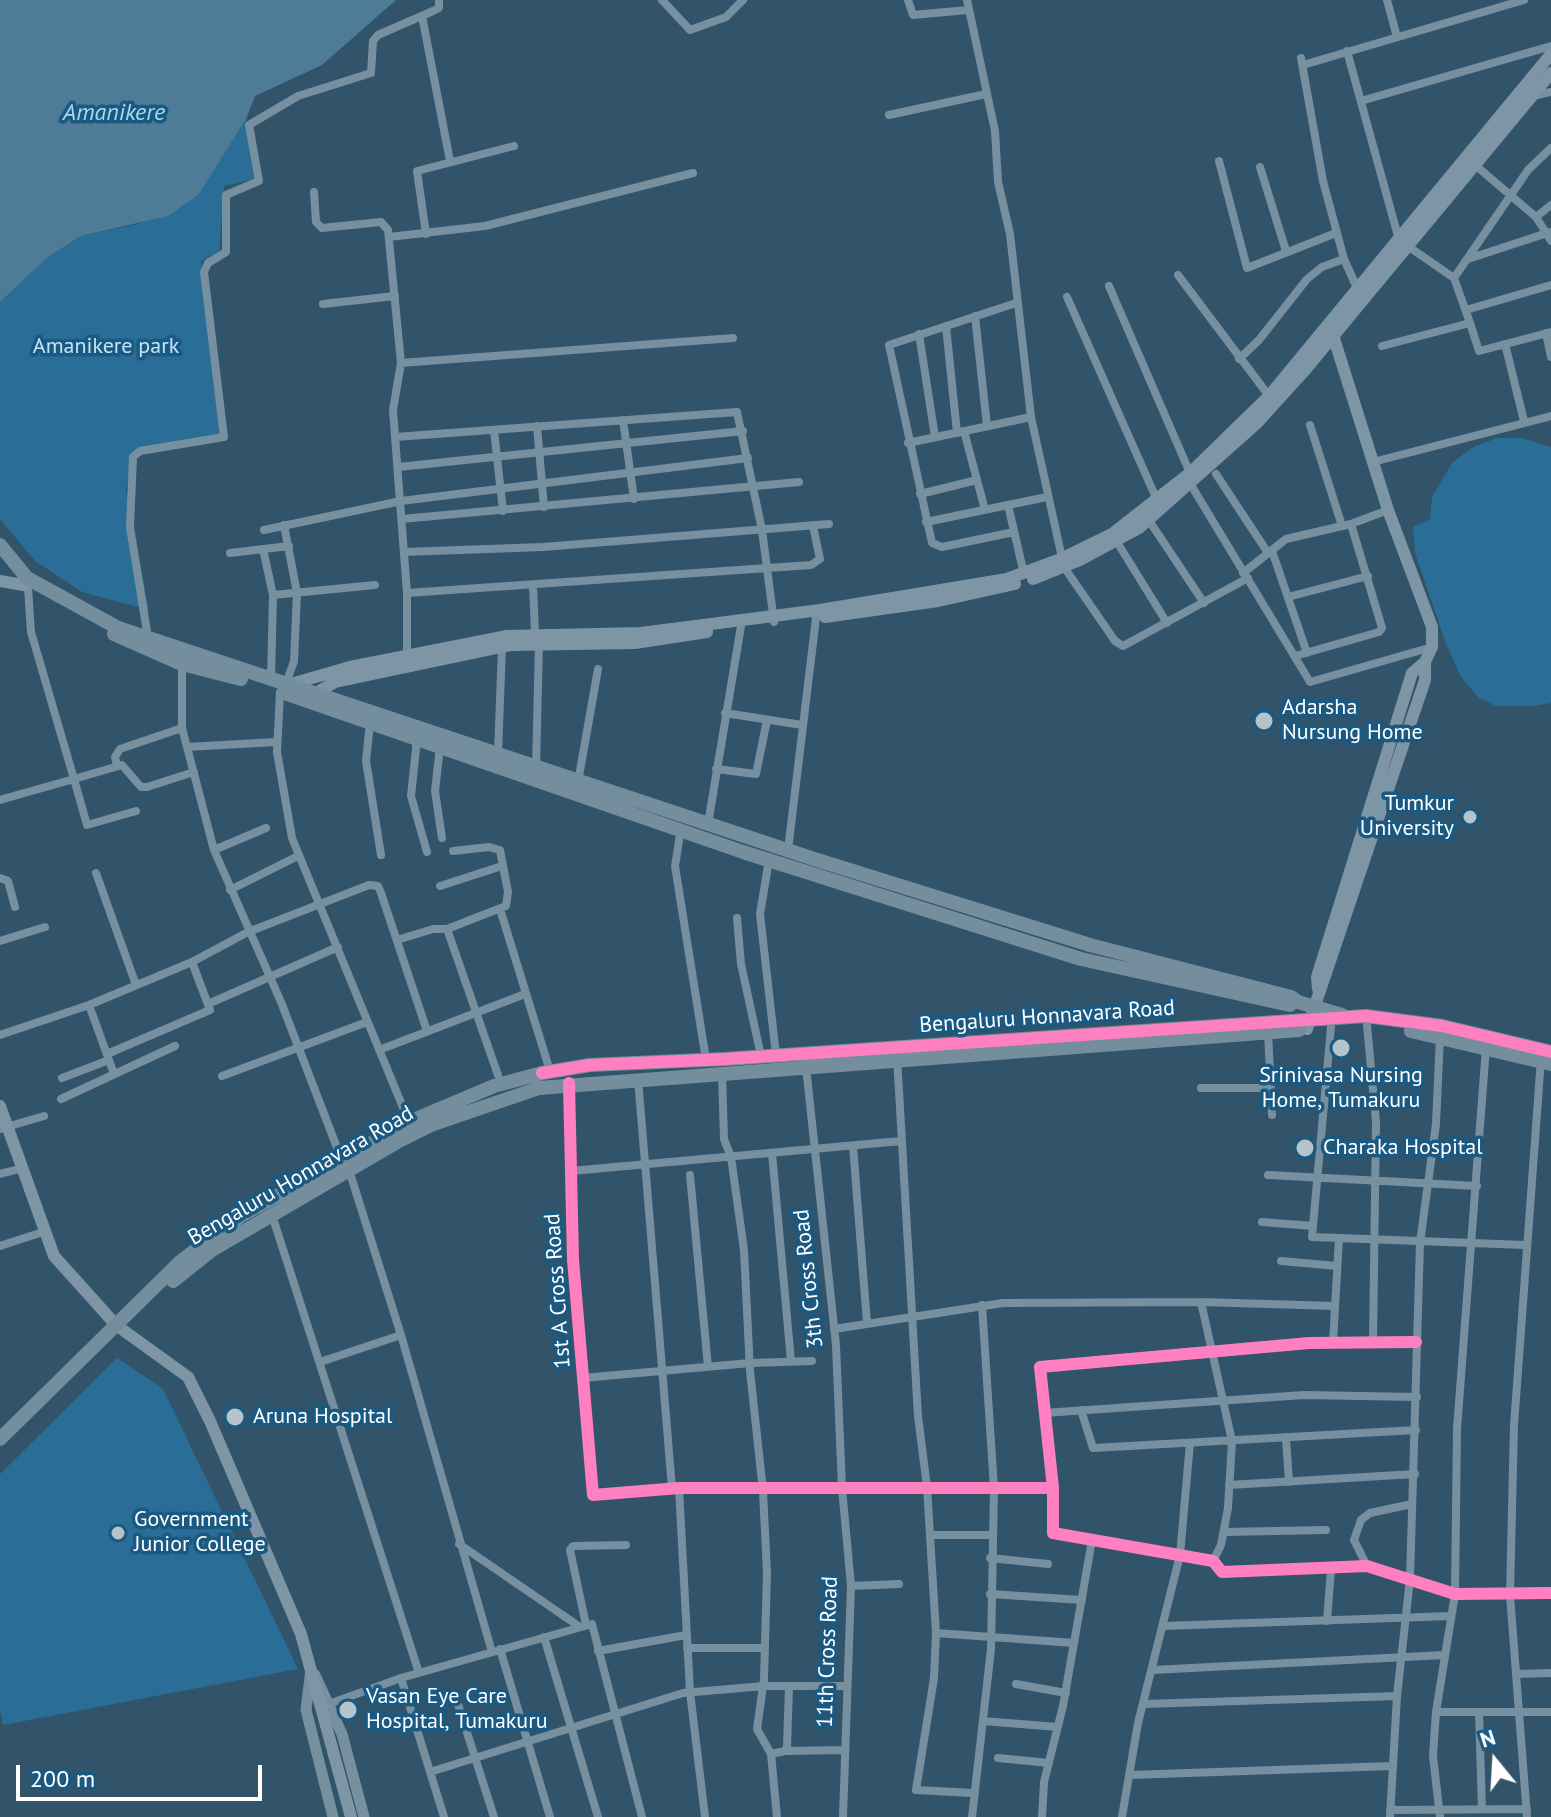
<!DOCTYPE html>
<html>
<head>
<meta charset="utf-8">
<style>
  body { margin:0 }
  #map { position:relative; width:1551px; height:1817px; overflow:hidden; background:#31546a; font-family:"PT Sans",sans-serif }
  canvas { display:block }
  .north { position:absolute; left:1455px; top:1721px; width:80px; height:80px; -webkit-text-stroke:6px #1a5981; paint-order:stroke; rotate:342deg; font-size:22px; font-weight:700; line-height:32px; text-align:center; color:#fff }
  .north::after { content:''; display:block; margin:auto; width:28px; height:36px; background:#fff; clip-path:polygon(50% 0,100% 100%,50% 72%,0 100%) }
  .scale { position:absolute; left:16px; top:1765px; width:246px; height:36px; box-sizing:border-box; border:4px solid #fff; border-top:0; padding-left:10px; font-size:24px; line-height:28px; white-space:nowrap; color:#fff; -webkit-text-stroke:6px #1a5981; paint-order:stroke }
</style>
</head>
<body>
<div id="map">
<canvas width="1551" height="1817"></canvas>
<div class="north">N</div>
<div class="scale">200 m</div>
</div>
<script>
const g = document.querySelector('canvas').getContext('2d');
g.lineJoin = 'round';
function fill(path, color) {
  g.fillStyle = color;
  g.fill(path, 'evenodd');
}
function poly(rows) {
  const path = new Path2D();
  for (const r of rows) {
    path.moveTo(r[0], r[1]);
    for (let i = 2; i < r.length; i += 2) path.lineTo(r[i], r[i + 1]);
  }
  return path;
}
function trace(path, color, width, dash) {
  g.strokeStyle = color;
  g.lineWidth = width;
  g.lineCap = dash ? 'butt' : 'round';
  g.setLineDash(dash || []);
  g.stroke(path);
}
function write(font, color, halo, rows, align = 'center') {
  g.font = font + ' "PT Sans",sans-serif';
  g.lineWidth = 7;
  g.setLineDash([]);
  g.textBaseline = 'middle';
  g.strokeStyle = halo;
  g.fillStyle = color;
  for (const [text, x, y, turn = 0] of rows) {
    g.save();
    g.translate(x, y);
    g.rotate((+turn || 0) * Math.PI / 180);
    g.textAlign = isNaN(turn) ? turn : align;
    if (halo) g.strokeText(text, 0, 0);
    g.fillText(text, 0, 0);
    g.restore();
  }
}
const green = poly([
  [246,119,254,179,224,186,219,252,201,261,227,440,134,452,126,490,149,610,82,592,35,561,0,519,0,302,48,257,81,236,138,224,199,194],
  [1497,438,1522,438,1551,447,1551,703,1532,706,1496,706,1479,698,1461,677,1445,641,1415,553,1413,527,1430,519,1432,497,1452,463,1471,448],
  [117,1358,163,1389,298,1669,3,1725,0,1710,0,1474]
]);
const water = poly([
  [0,0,396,0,322,65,255,96,246,119,199,194,168,216,81,236,48,257,0,302]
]);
const minor = poly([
  [662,0,690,30,726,17,743,0],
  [908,0,913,15,968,10],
  [967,0,995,131,998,182,1010,234,1031,417,1064,567,1115,641,1123,646,1248,578],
  [1387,0,1397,37],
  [422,16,450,161],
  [1347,51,1399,240,1454,278],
  [1301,58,1323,181,1344,259],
  [1303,65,1524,0],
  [1533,96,1551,92],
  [1361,101,1551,46],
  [889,115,986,94],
  [1219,161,1247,268,1336,233],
  [1475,165,1536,217,1551,241],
  [1260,167,1286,251],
  [314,192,316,222,322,228,381,222,388,230,401,363,393,410,407,593,407,658],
  [1536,217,1551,205],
  [426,234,417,171,514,146],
  [389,237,485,226,693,173],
  [1468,259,1550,232],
  [1178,275,1269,396],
  [1109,286,1190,473],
  [1067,297,1157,500],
  [323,304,395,296],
  [1466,310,1551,285],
  [975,316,987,426],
  [1470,323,1479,351,1551,332],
  [946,326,957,433],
  [1546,333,1551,357],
  [919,334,935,437],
  [1505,344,1524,421],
  [1382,346,1470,323,1454,278,1528,170,1551,148],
  [1239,359,1259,340,1307,279,1322,267,1344,259,1358,290],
  [401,363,733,338],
  [623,420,634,499],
  [1310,425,1342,526],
  [537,426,544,507],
  [494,430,503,511],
  [964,431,985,510],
  [395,437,737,412,762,530,774,622],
  [908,443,1031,417],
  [1373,462,1551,416],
  [398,467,743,431],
  [1216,474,1268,553],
  [1191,485,1310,682,1432,647],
  [920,494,977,480],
  [1146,516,1204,603],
  [402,519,799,482],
  [926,522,1008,505],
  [284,525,297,593,294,661,286,684],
  [264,530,401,501,748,458],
  [1014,532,942,547,932,543,889,345,1016,303],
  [1117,542,1167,623],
  [263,549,273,595],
  [1272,551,1307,653],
  [404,552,543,547,829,524],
  [230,553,289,546],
  [1243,573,1286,539,1351,524,1388,510],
  [1024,574,1008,505,1047,497],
  [533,585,535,634],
  [407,593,811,565,820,559,813,526],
  [1288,597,1368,576],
  [148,638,130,527,133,457,140,451,224,437,204,272,208,263,226,252,226,195,259,181,249,125,298,96,371,73,373,41,378,35,433,11,439,8,439,0],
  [1295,656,1379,632,1382,628,1351,524],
  [182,664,182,728,214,850,281,1002,341,1158],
  [271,679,273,595,375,585],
  [280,692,277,752,292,838,409,1122],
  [725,713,802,725],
  [370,723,366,761,381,855],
  [417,739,411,796,427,852],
  [187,747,276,742],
  [440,747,435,791,442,838],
  [498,754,502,647],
  [117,765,115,757,120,749,182,728],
  [536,768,539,643],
  [716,769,756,774,767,720],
  [578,782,598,669],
  [0,800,74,779,31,632,28,588],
  [136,811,87,825,74,779,122,765,141,787,147,787,194,772],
  [708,824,741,626],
  [681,828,675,866,706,1060],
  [214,850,266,828],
  [788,850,816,618],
  [453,851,489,847,500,850,508,892,506,906,447,929,498,1075],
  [769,860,760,914,776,1055],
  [96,873,136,985],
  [0,878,8,881,15,907],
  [440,886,502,866],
  [230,890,298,856],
  [500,909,550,1071],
  [737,918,741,964,761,1056],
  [397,940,433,929,447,929],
  [0,941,45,927],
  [208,1004,338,947],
  [89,1005,114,1074],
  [1367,1025,1376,1122,1373,1342],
  [1331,1027,1312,1237,1525,1245],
  [1268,1032,1272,1115],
  [0,1035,89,1005,192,962,248,932,369,885,378,886,381,893,427,1031],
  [379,1050,525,994],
  [107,1054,210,1010,192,962],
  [897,1057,918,1416,927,1487,936,1633,934,1678,916,1790,973,1793],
  [806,1067,836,1345,842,1488,851,1586,843,1817],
  [722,1073,724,1139,731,1157,744,1250,750,1371,763,1491,767,1573,764,1679,757,1729,771,1754,777,1817],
  [222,1076,367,1022],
  [62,1078,109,1060],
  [638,1079,672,1488],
  [570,1085,573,1260,593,1495,679,1488,1053,1488],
  [1201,1088,1269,1088],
  [61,1099,175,1046],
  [0,1129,44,1116],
  [853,1146,867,1323],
  [772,1153,791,1361],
  [349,1170,401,1335,492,1652],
  [571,1171,901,1141],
  [0,1174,23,1168],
  [690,1175,708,1367],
  [1268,1175,1477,1186],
  [272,1215,419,1673],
  [1262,1222,1313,1226],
  [0,1246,46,1231],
  [1281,1261,1337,1266],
  [1201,1302,1232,1441,1228,1508,1221,1545,1213,1561],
  [834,1329,1003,1303,1201,1302,1335,1306],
  [1416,1342,1309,1343,1040,1367,1053,1488,1053,1533,1213,1561,1222,1572,1367,1566,1455,1594,1551,1593],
  [1333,1343,1339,1238],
  [320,1362,401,1335],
  [583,1378,750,1363,812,1361],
  [1081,1410,1093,1448,1416,1430],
  [1044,1413,1304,1395,1417,1397],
  [1286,1438,1289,1482],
  [1229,1485,1415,1474],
  [679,1488,690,1692,705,1817],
  [1224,1532,1326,1530],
  [930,1535,991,1535],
  [459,1544,580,1627],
  [990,1558,1048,1564],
  [1367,1566,1354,1540,1361,1520,1370,1513,1412,1504],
  [851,1586,899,1584],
  [990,1594,1082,1600],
  [1327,1621,1331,1570],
  [586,1625,570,1550,573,1546,626,1545],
  [1163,1626,1451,1616],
  [936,1633,1074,1643],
  [544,1637,598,1817],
  [687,1648,765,1648],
  [500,1649,550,1817],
  [598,1651,686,1635],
  [1152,1670,1445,1655],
  [1516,1674,1551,1673],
  [401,1678,444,1817],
  [1016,1684,1066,1693],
  [456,1698,494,1817],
  [1143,1704,1397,1696],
  [323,1706,401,1678,592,1624,642,1817],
  [1436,1712,1551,1712],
  [1479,1712,1482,1809],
  [983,1721,1058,1727],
  [785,1751,844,1750],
  [771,1754,785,1751,787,1747,789,1686],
  [998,1758,1049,1763],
  [430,1772,683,1693,764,1686,846,1686],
  [1130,1775,1391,1766],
  [1390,1810,1527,1809],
  [972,1817,991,1649,994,1488,982,1305],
  [1042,1817,1044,1782,1063,1706,1092,1540],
  [1122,1817,1138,1723,1180,1555,1190,1443],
  [1390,1817,1397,1696,1410,1579,1420,1243,1436,1124,1440,1037],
  [1440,1817,1433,1756,1436,1712,1455,1594,1457,1429,1486,1047],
  [1527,1817,1510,1595,1514,1425,1541,1059]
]);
const tertiary = poly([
  [311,1669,306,1710,333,1817],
  [315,1675,342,1734,364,1817]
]);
const secondary = poly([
  [1033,579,1080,560,1139,528,1257,423,1306,369,1551,73],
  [0,581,23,585,33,581],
  [825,617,938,601,1015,584],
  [284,686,350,667,507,636,641,633,820,610,1007,579,1061,559,1112,534,1190,473,1269,396,1551,54],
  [311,696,335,682,511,645,635,643,707,632],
  [1318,989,1317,977,1412,673,1425,662],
  [1307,1029,1425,680,1425,662,1432,647,1432,627,1388,510,1332,332],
  [0,1106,54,1256,116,1325,188,1377,210,1421,301,1634,351,1817]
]);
const primary = poly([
  [0,545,27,578,118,628,814,859,1090,945,1291,997,1298,1002,1342,1015],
  [114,634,182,664,241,679],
  [284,693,743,852,1081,959,1290,1005],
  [1411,1031,1551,1064],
  [173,1281,212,1250,399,1141,431,1125,539,1088,1299,1030],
  [0,1439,181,1261,241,1216,409,1122,494,1086,542,1073,590,1065,725,1059,1366,1016,1442,1026,1551,1052]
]);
const cycleway = poly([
  [542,1073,590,1065,725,1059,1366,1016,1442,1026,1551,1052],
  [569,1083,573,1260,593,1495,679,1488,1053,1488],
  [1416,1342,1309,1343,1040,1367,1053,1488,1053,1533,1213,1561,1222,1572,1367,1566,1455,1594,1551,1593]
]);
const markers = [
  [1264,721,10,"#b7c3cb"],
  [1470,817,8,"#b7c3cb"],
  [1341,1048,10,"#b7c3cb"],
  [1305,1148,10,"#b7c3cb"],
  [235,1417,10,"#b7c3cb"],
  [118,1533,8,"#b7c3cb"],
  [348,1710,10,"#b7c3cb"]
];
const parkNames = [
  ["Amanikere park",106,347]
];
const poiNames = [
  ["Adarsha",1282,708],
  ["Nursung Home",1282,733],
  ["Tumkur",1454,804,"right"],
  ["University",1454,829,"right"],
  ["Srinivasa Nursing",1341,1076,"center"],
  ["Home, Tumakuru",1341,1101,"center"],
  ["Charaka Hospital",1323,1148],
  ["Aruna Hospital",253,1417],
  ["Government",134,1520],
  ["Junior College",134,1545],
  ["Vasan Eye Care",366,1697],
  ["Hospital, Tumakuru",366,1722]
];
const streetNames = [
  ["Bengaluru Honnavara Road",1047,1017,-4],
  ["Bengaluru Honnavara Road",301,1176,-30],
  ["3th Cross Road",809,1279,-96],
  ["1st A Cross Road",558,1291,-94],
  ["11th Cross Road",828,1652,-88]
];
const waterNames = [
  ["Amanikere",114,113]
];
fill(green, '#2a6e97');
fill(water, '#4e7b98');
trace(minor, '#7790a0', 8);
trace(tertiary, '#7790a0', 11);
trace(secondary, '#7e95a6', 12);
trace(primary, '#758e9d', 14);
trace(cycleway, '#ff80c0', 12);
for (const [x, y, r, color] of markers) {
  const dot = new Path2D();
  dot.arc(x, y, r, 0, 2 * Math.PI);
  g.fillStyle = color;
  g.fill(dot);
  trace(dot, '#1a5981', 3);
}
write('22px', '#c2e4f8', '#1a5981', parkNames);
write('22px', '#fff', '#1a5981', poiNames, 'left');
write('22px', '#fff', '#1a5981', streetNames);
write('italic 24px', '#a9d7f2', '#1a5981', waterNames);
</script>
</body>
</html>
